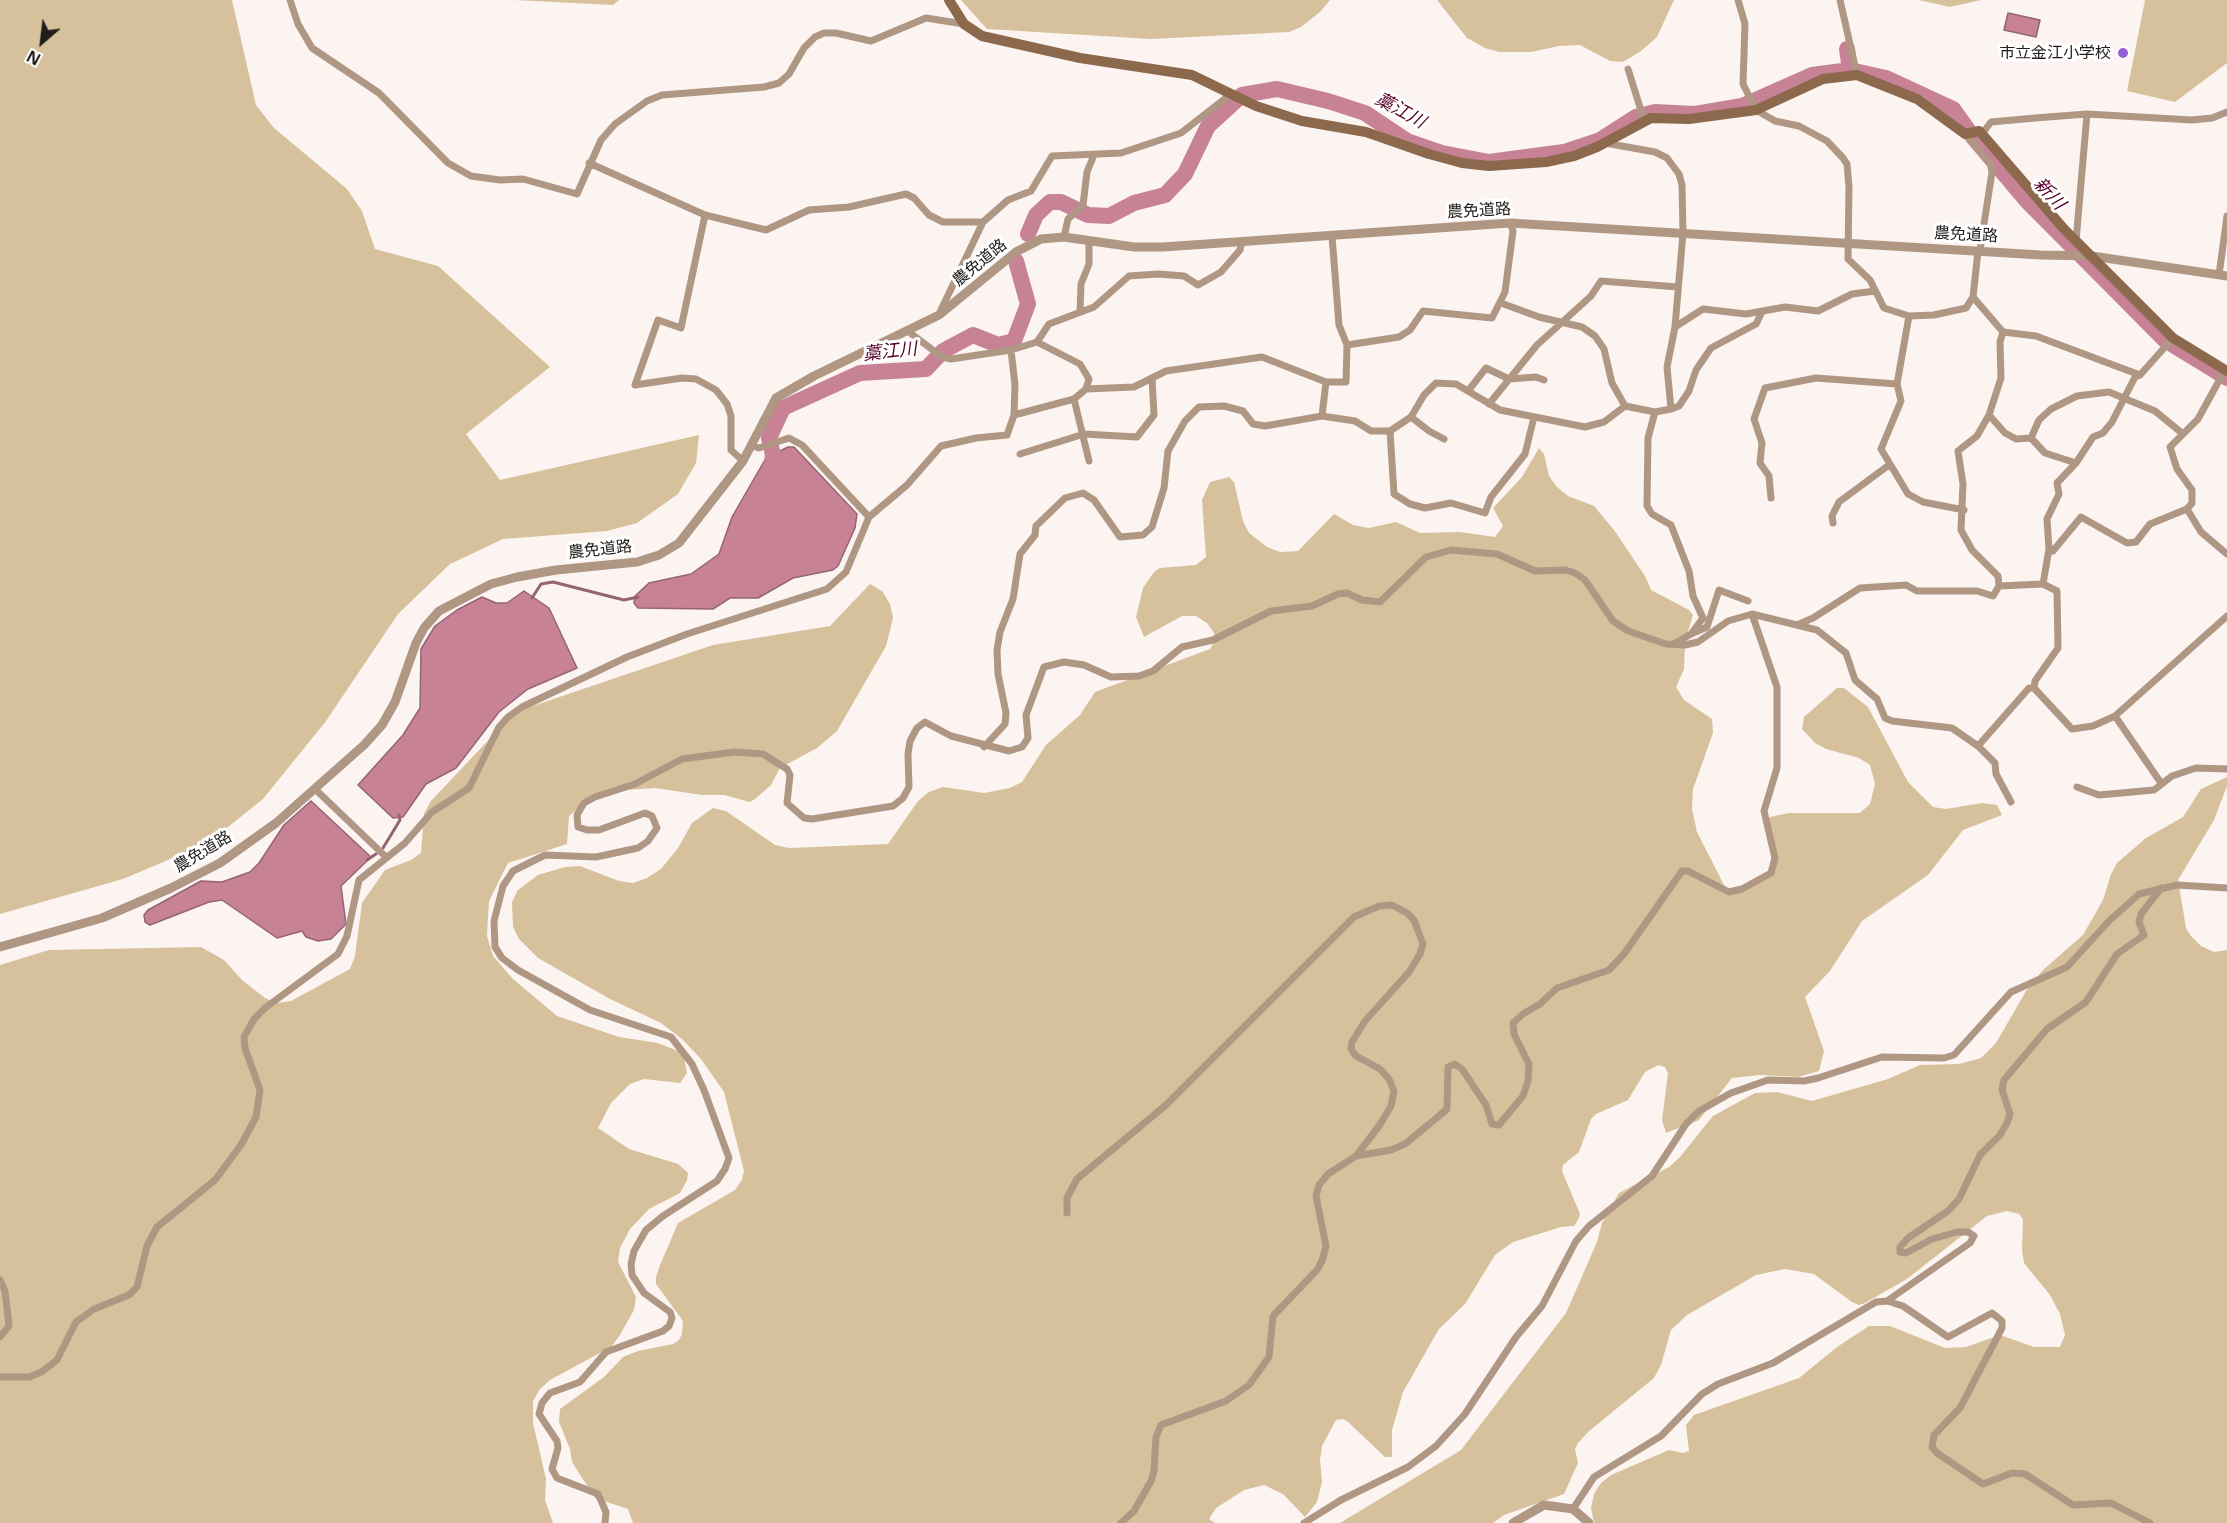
<!DOCTYPE html>
<html>
<head>
<meta charset="utf-8">
<style>
  body { margin:0 }
  #map { position:relative; width:2227px; height:1523px; overflow:hidden; background:#fcf4f1; font-family:"Noto Sans",sans-serif }
  canvas { display:block }
  .north { position:absolute; left:12px; top:12px; width:60px; height:60px; -webkit-text-stroke:4px #fff; paint-order:stroke; rotate:208deg; font-size:16px; font-weight:700; line-height:24px; text-align:center; color:#201d1c }
  .north::after { content:''; display:block; margin:auto; width:21px; height:27px; background:#201d1c; clip-path:polygon(50% 0,100% 100%,50% 72%,0 100%) }
</style>
</head>
<body>
<div id="map">
<canvas width="2227" height="1523"></canvas>
<div class="north">N</div>
</div>
<script>
const g = document.querySelector('canvas').getContext('2d');
g.lineJoin = 'round';
function fill(path, color) {
  g.fillStyle = color;
  g.fill(path, 'evenodd');
}
function poly(rows) {
  const path = new Path2D();
  for (const r of rows) {
    path.moveTo(r[0], r[1]);
    for (let i = 2; i < r.length; i += 2) path.lineTo(r[i], r[i + 1]);
  }
  return path;
}
function trace(path, color, width, dash) {
  g.strokeStyle = color;
  g.lineWidth = width;
  g.lineCap = dash ? 'butt' : 'round';
  g.setLineDash(dash || []);
  g.stroke(path);
}
function write(font, color, halo, rows, align = 'center') {
  g.font = font + ' "Noto Sans","Noto Sans JP",sans-serif';
  g.lineWidth = 6;
  g.setLineDash([]);
  g.textBaseline = 'middle';
  g.strokeStyle = halo;
  g.fillStyle = color;
  for (const [text, x, y, turn = 0] of rows) {
    g.save();
    g.translate(x, y);
    g.rotate((+turn || 0) * Math.PI / 180);
    g.textAlign = isNaN(turn) ? turn : align;
    if (halo) g.strokeText(text, 0, 0);
    g.fillText(text, 0, 0);
    g.restore();
  }
}
const green = poly([
  [0,0,232,0,256,105,274,128,347,189,362,211,375,249,438,266,550,367,466,434,500,480,699,435,696,463,678,494,637,523,607,531,503,539,450,564,398,614,326,721,263,799,208,843,123,879,0,914],
  [514,0,619,0,613,5],
  [961,0,1330,0,1320,12,1301,27,1289,32,1151,39,987,29],
  [1437,0,1674,0,1657,37,1641,51,1623,62,1610,61,1580,45,1559,46,1531,52,1499,52,1485,48,1467,38],
  [1919,0,1981,0,1950,7],
  [2145,0,2227,0,2227,63,2175,102,2127,91],
  [1539,448,1544,454,1549,476,1557,487,1568,496,1594,506,1614,530,1645,576,1651,590,1689,610,1693,615,1685,641,1684,669,1676,687,1684,700,1712,719,1713,733,1693,789,1692,809,1697,832,1727,891,1771,876,1775,863,1765,822,1770,817,1789,813,1860,813,1870,804,1875,784,1870,765,1859,758,1826,749,1815,743,1802,729,1804,717,1837,688,1844,688,1868,707,1908,782,1933,807,1946,809,1982,803,1997,805,2002,815,1963,830,1928,875,1862,921,1830,971,1805,997,1824,1051,1819,1071,1798,1077,1761,1075,1732,1078,1699,1120,1666,1133,1662,1120,1668,1073,1665,1067,1658,1065,1645,1072,1628,1100,1596,1114,1591,1119,1579,1152,1563,1165,1562,1171,1580,1214,1578,1220,1574,1226,1561,1227,1513,1242,1495,1255,1465,1304,1439,1329,1403,1392,1392,1430,1392,1457,1385,1457,1348,1422,1343,1419,1336,1420,1322,1446,1320,1460,1322,1482,1317,1502,1305,1517,1283,1494,1264,1485,1244,1490,1216,1508,1209,1519,1215,1523,633,1523,628,1509,595,1498,572,1462,570,1449,559,1422,560,1409,604,1377,623,1357,638,1351,673,1344,679,1340,682,1334,683,1321,656,1284,656,1277,660,1265,678,1223,735,1190,742,1180,744,1171,724,1092,701,1059,682,1039,661,1023,610,999,538,958,519,939,513,927,512,902,518,890,538,875,565,867,580,866,619,881,633,883,647,878,661,869,678,848,692,823,713,808,726,811,775,845,789,848,888,844,918,801,929,792,943,787,984,793,1010,788,1022,782,1046,745,1080,715,1095,692,1210,649,1215,640,1214,633,1207,623,1196,616,1182,616,1144,637,1136,617,1143,588,1154,572,1160,568,1196,565,1206,557,1202,500,1210,482,1229,477,1234,482,1243,521,1249,533,1267,547,1280,552,1298,551,1334,514,1353,525,1369,528,1396,522,1420,533,1460,532,1495,537,1503,526,1493,508,1522,477],
  [870,584,882,591,890,604,893,618,886,646,837,731,817,748,780,768,771,785,755,799,750,802,724,795,702,795,655,788,627,790,589,799,569,816,567,844,508,863,489,901,487,936,493,956,513,979,557,1016,619,1037,658,1043,683,1053,687,1073,680,1083,644,1079,630,1084,611,1103,598,1128,629,1149,678,1164,688,1173,687,1180,680,1193,649,1209,630,1229,620,1248,618,1262,636,1297,634,1310,620,1335,611,1347,550,1380,540,1389,533,1401,533,1423,546,1479,545,1500,553,1523,0,1523,0,965,49,950,201,947,224,960,242,980,265,998,277,1003,291,1001,350,969,355,956,362,903,385,870,411,860,421,853,424,814,430,802,515,712,713,645,830,626],
  [2227,777,2227,786,2214,820,2178,880,2186,928,2190,935,2201,946,2214,952,2227,950,2227,1523,1594,1523,1591,1508,1594,1494,1601,1483,1611,1475,1669,1450,1683,1453,1689,1451,1686,1425,1694,1415,1799,1378,1837,1347,1869,1326,1890,1326,1945,1348,1966,1347,2000,1335,2034,1347,2060,1347,2065,1335,2060,1314,2050,1295,2024,1263,2022,1250,2023,1219,2019,1214,2007,1211,1987,1216,1907,1279,1865,1303,1859,1305,1852,1302,1814,1274,1785,1269,1756,1275,1687,1315,1671,1330,1661,1365,1654,1378,1588,1432,1578,1443,1575,1449,1578,1463,1564,1494,1504,1515,1493,1523,1340,1523,1461,1450,1566,1313,1597,1242,1602,1223,1619,1193,1669,1167,1680,1157,1713,1116,1755,1093,1777,1092,1812,1101,1888,1079,1920,1065,1959,1064,1981,1058,1996,1043,2026,991,2043,970,2083,935,2103,900,2111,874,2117,863,2146,838,2183,817,2201,789]
]);
const water = poly([
  [2008,13,2040,20,2036,37,2004,30,2008,13],
  [788,447,794,447,857,514,855,528,838,566,833,570,793,578,758,598,730,598,713,609,638,608,634,603,635,596,649,583,691,574,719,554,732,517,766,458,788,447],
  [524,591,549,608,577,668,528,689,499,712,456,768,426,784,403,817,393,818,358,785,403,735,420,708,421,649,435,626,457,610,482,597,496,603,507,603,524,591],
  [311,801,371,857,341,886,346,924,331,939,318,941,306,937,302,931,277,938,222,900,209,902,150,925,145,922,144,915,148,910,201,881,222,882,250,872,259,863,284,825,311,801]
]);
const stream = poly([
  [532,598,541,584,553,582,624,600,638,597],
  [383,848,400,820,399,815],
  [367,860,376,854]
]);
const river = poly([
  [1847,49,1850,70],
  [1028,234,1036,215,1050,202,1061,202,1088,215,1109,216,1134,203,1165,195,1185,174,1208,126,1242,95,1277,89,1328,101,1365,113,1407,141,1442,153,1489,162,1564,152,1600,140,1636,117,1655,112,1695,114,1742,106,1812,75,1850,70,1886,78,1953,109,1973,137,2027,201,2165,340,2227,378],
  [770,477,773,455,769,438,783,408,860,373,926,369,943,351,973,335,998,345,1014,341,1028,304,1016,261]
]);
const minor = poly([
  [290,0,298,24,312,48,379,93,448,163,471,176,500,180,523,179,577,194,601,140,615,124,647,101,662,95,764,87,779,83,789,74,804,48,815,37,824,33,836,33,871,41,926,18,964,24],
  [1738,0,1745,24,1743,84,1756,110,1775,121,1799,126,1827,141,1843,158,1847,164,1849,187,1848,259,1870,280,1884,308,1909,316,1934,315,1966,308,1973,297],
  [1840,0,1857,75],
  [1628,69,1644,120],
  [1965,134,1990,163,1992,172,1980,250],
  [1982,134,1991,122,2035,118,2087,114,2192,120,2212,118,2227,112],
  [1605,143,1655,152,1667,158,1679,174,1682,185,1683,233,1675,327,1667,367,1671,409],
  [589,163,705,215,766,230,809,210,849,207,906,194,914,198,929,215,943,222,983,222],
  [705,215,681,328,658,320,635,385,682,378,696,379,716,390,727,404,731,416,731,450,743,461],
  [1064,237,1068,219,1083,205,1087,172,1094,155],
  [2076,241,2087,114],
  [1978,251,1973,297,2003,332,2036,336,2140,375,2173,338],
  [2219,275,2227,216],
  [1501,303,1539,317,1582,327,1595,336,1604,349,1612,383,1625,406],
  [940,312,983,222,1008,200,1031,191,1052,156,1121,153,1181,133,1231,94],
  [1080,312,1081,284,1089,264,1089,241],
  [1909,316,1897,384,1901,401,1881,449,1908,494,1923,502,1964,510],
  [1675,327,1703,309,1746,314,1785,307,1818,311,1852,294,1875,291],
  [909,332,942,357,951,359,1011,350,1037,342,1049,324,1094,307,1129,276,1158,274,1184,276,1198,285,1221,272,1240,250,1242,241],
  [1037,342,1080,364,1089,379,1086,389],
  [1347,345,1399,337,1410,330,1423,311,1492,318,1505,292,1513,231,1510,223],
  [1011,350,1015,385,1014,415],
  [1468,391,1486,368,1509,379,1536,377,1544,380],
  [1074,399,1089,461],
  [1489,404,1537,345,1591,296,1601,281,1678,287],
  [1655,412,1648,438,1647,506,1652,514,1671,525,1689,571,1693,596,1703,618,1691,634,1674,644],
  [1989,415,2005,433,2016,439,2031,438,2045,453,2076,463],
  [1322,416,1355,421,1371,431,1390,431,1411,417,1424,395,1436,383,1456,384,1500,410,1585,427,1604,422,1625,406,1655,412,1671,409,1679,406,1689,391,1696,370,1711,348,1756,324,1762,312],
  [1411,417,1429,431,1444,439],
  [1390,431,1394,494,1410,504,1425,508,1451,503,1485,513,1491,497,1525,454,1534,417],
  [2031,438,2039,420,2051,409,2077,396,2109,392,2155,411,2183,434],
  [753,446,759,448,789,438,802,445,869,517],
  [1020,454,1084,434,1137,437,1154,415,1152,378],
  [1771,498,1769,476,1760,463,1762,443,1754,419,1765,388,1816,378,1897,384],
  [2187,509,2192,503,2192,490,2177,469,2170,447,2198,419,2225,370],
  [1833,523,1832,516,1839,502,1889,465],
  [2049,549,2053,551,2081,517,2127,543,2136,542,2150,524,2187,509,2201,532,2227,554],
  [1999,586,1998,576,1972,550,1961,530,1963,484,1958,451,1977,436,1989,415,2001,378,2000,342,2003,332],
  [1797,625,1813,618,1860,588,1906,585,1917,591,1977,591,1993,596,1999,586,2043,584],
  [1691,634,1707,627,1719,590,1748,601],
  [2034,688,2035,681,2058,648,2057,591,2043,584,2049,549,2047,519,2059,494,2057,483,2076,463,2093,437,2103,433,2112,422,2135,377,2140,375],
  [2115,716,2161,783],
  [1978,746,1995,763,1996,774,2011,802],
  [984,747,1005,724,1006,713,998,674,997,650,1000,632,1013,599,1020,554,1035,535,1036,526,1065,498,1083,493,1094,500,1120,537,1143,535,1152,527,1164,488,1168,451,1185,421,1199,407,1224,406,1243,411,1253,424,1265,426,1322,416,1326,382],
  [2077,787,2099,795,2154,790,2172,776,2196,768,2227,769],
  [315,789,386,857],
  [1356,1156,1391,1150,1405,1144,1439,1116,1447,1109,1448,1067,1455,1064,1462,1069,1486,1105,1492,1124,1499,1125,1523,1096,1528,1081,1529,1064,1514,1034,1513,1023,1523,1014,1540,1004,1557,988,1609,970,1624,954,1682,871,1688,871,1729,892,1742,889,1771,873,1775,858,1764,811,1777,768,1777,687,1752,614],
  [1067,1213,1067,1198,1077,1179,1166,1105,1354,917,1379,906,1392,905,1407,913,1414,920,1423,944,1420,954,1409,972,1365,1021,1352,1042,1351,1049,1356,1056,1380,1069,1389,1079,1394,1091,1391,1106,1379,1126,1356,1156,1328,1174,1319,1185,1316,1196,1326,1246,1322,1261,1317,1270,1273,1316,1269,1357,1249,1385,1226,1401,1161,1425,1156,1437,1154,1471,1151,1481,1134,1511,1121,1523],
  [0,1280,5,1291,9,1326,0,1337],
  [1887,1301,1970,1243,1974,1236,1968,1232,1957,1232,1932,1239,1906,1253,1900,1252,1900,1247,1908,1238,1948,1211,1959,1199,1980,1155,2000,1135,2007,1123,2010,1114,2002,1090,2004,1080,2047,1029,2086,1002,2117,954,2144,935,2139,922,2141,914,2161,888],
  [0,1377,30,1377,43,1371,57,1360,76,1322,94,1309,129,1295,137,1287,147,1246,157,1227,215,1180,241,1145,256,1117,260,1090,245,1048,244,1037,254,1019,265,1008,338,954,347,936,359,880,405,843,432,812,469,788,499,727,508,717,522,707,627,657,687,634,827,589,846,572,869,517,907,485,941,446,976,438,1007,435,1014,415,1074,399,1086,389,1134,387,1166,371,1262,357,1326,382,1346,382,1347,345,1339,325,1332,236],
  [1573,1509,1594,1477,1661,1436,1702,1394,1718,1384,1773,1363,1876,1302,1887,1301,1903,1306,1948,1337,1992,1313,2002,1321,2002,1328,1960,1408,1934,1435,1932,1447,1937,1453,1983,1484,2012,1473,2025,1474,2073,1505,2111,1503,2150,1523],
  [605,1523,606,1512,598,1494,557,1478,552,1469,558,1448,557,1441,539,1414,542,1403,550,1393,580,1382,606,1352,663,1331,669,1326,672,1318,670,1312,644,1293,632,1275,631,1264,634,1251,646,1230,663,1216,717,1181,725,1169,729,1158,704,1090,692,1064,671,1037,590,1010,518,970,502,958,495,947,494,921,503,886,513,871,545,855,596,857,638,848,648,841,657,828,652,816,645,813,599,830,587,830,578,827,577,815,584,803,595,797,635,784,682,759,734,752,763,754,787,769,790,775,787,803,804,818,812,819,893,806,903,798,909,787,908,754,910,741,917,728,925,722,951,736,1009,751,1022,747,1028,738,1026,715,1044,667,1064,662,1084,665,1111,677,1139,676,1153,671,1182,647,1213,640,1271,611,1312,606,1338,594,1347,593,1362,600,1380,602,1426,557,1451,550,1497,554,1535,571,1565,570,1575,573,1585,580,1613,621,1628,631,1666,644,1685,645,1698,642,1728,621,1752,614,1817,630,1846,653,1855,680,1877,699,1885,718,1892,721,1952,728,1978,746,2029,688,2034,688,2072,729,2093,726,2115,716,2227,616],
  [1304,1523,1341,1500,1408,1467,1436,1446,1465,1414,1516,1337,1542,1306,1576,1241,1589,1226,1652,1176,1686,1124,1699,1111,1731,1093,1768,1080,1804,1081,1818,1078,1882,1057,1944,1058,1954,1055,2011,992,2067,967,2109,921,2139,894,2177,885,2227,888]
]);
const tertiary = poly([
  [0,947,102,918,171,888,220,863,276,823,364,745,382,725,395,702,416,643,424,628,439,611,491,584,517,577,556,570,637,562,659,555,679,543,743,461,776,398,814,376,939,315,1016,252,1041,239,1064,237,1134,247,1163,247,1510,223,2041,255,2092,256,2227,276],
  [1513,1523,1544,1505,1573,1509,1589,1523]
]);
const secondary = poly([
  [949,0,964,24,982,36,1080,58,1192,75,1256,106,1302,121,1366,132,1429,154,1462,163,1489,166,1546,162,1574,156,1597,147,1651,118,1689,119,1756,110,1823,79,1857,75,1917,99,1965,134,1979,131,1982,134,2064,229,2173,338,2227,371]
]);
const markers = [
  [2123,53,6,"#935ed6"]
];
const poiNames = [
  ["市立金江小学校",2111,53]
];
const streetNames = [
  ["農免道路",1479,211,-3],
  ["農免道路",1966,235,3],
  ["農免道路",980,263,-39],
  ["農免道路",600,550,-6],
  ["農免道路",203,852,-31]
];
const waterNames = [
  ["藁江川",1400,111,29],
  ["新川",2049,194,47],
  ["藁江川",890,352,-6]
];
fill(green, '#d7c19c');
fill(water, '#c88296');
trace(water, '#966471', 1.5);
trace(stream, '#966471', 3);
trace(river, '#c88296', 16);
trace(minor, '#af9783', 7);
trace(tertiary, '#af9783', 9);
trace(secondary, '#8c694d', 10);
for (const [x, y, r, color] of markers) {
  const dot = new Path2D();
  dot.arc(x, y, r, 0, 2 * Math.PI);
  g.fillStyle = color;
  g.fill(dot);
  trace(dot, '#fff', 2);
}
write('16px', '#201d1c', '#fff', poiNames, 'right');
write('16px', '#201d1c', '#fff', streetNames);
write('italic 18px', '#570029', '#fff', waterNames);
</script>
</body>
</html>
